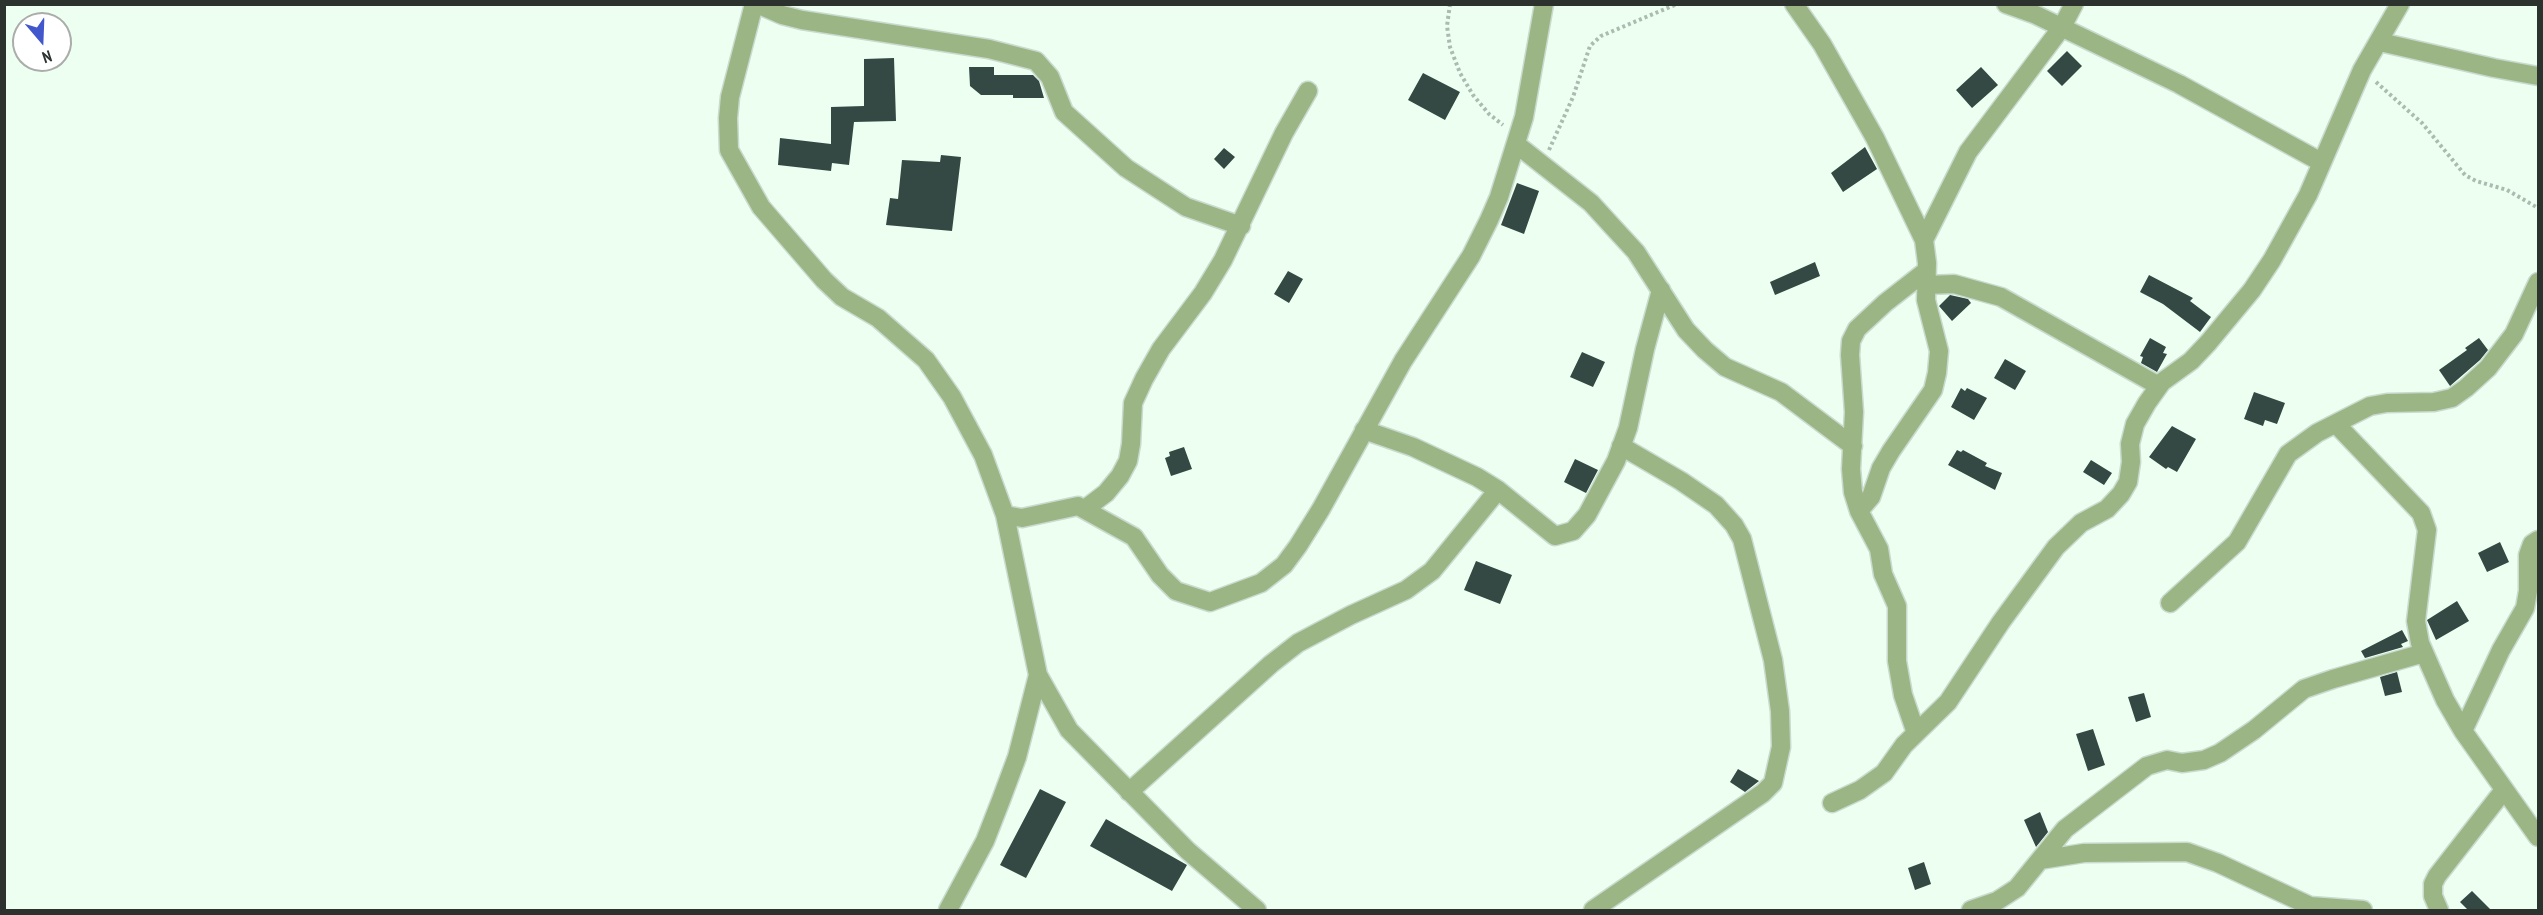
<!DOCTYPE html>
<html>
<head>
<meta charset="utf-8">
<style>
  body { margin:0 }
  #map { position:relative; width:2543px; height:915px; overflow:hidden; background:#ecfff1; font-family:"PT Sans Narrow",sans-serif }
  canvas { display:block }
  .frame { position:absolute; inset:0; border:6px solid #2c332e; pointer-events:none }
  .north { position:absolute; left:12px; top:12px; width:60px; height:60px; box-sizing:border-box; background:#fff; border:2px solid #abadab; border-radius:50%; rotate:161deg; font-size:16px; font-weight:700; line-height:24px; text-align:center; color:#2c332e }
  .north::after { content:''; display:block; margin:auto; width:21px; height:27px; background:#4257cb; clip-path:polygon(50% 0,100% 100%,50% 72%,0 100%) }
</style>
</head>
<body>
<div id="map">
<canvas width="2543" height="915"></canvas>
<div class="frame"></div>
<div class="north">N</div>
</div>
<script>
const g = document.querySelector('canvas').getContext('2d');
g.lineJoin = 'round';
function fill(path, color) {
  g.fillStyle = color;
  g.fill(path, 'evenodd');
}
function poly(rows) {
  const path = new Path2D();
  for (const r of rows) {
    path.moveTo(r[0], r[1]);
    for (let i = 2; i < r.length; i += 2) path.lineTo(r[i], r[i + 1]);
  }
  return path;
}
function trace(path, color, width, dash) {
  g.strokeStyle = color;
  g.lineWidth = width;
  g.lineCap = dash ? 'butt' : 'round';
  g.setLineDash(dash || []);
  g.stroke(path);
}
const building = poly([
  [2067,51,2082,66,2062,86,2047,71],
  [894,58,896,121,854,122,849,165,832,163,831,171,778,165,780,138,831,144,831,107,864,106,864,59],
  [969,67,994,67,994,75,1033,75,1039,81,1044,98,1013,98,1013,95,981,95,970,86],
  [1981,67,1998,85,1972,108,1956,90],
  [1423,73,1460,92,1445,120,1408,100],
  [1865,147,1877,169,1843,192,1831,173],
  [1224,148,1235,157,1224,169,1214,159],
  [941,155,961,157,952,231,886,225,890,198,898,199,902,160,940,162],
  [1517,183,1539,191,1524,234,1501,225],
  [1815,262,1820,276,1775,295,1770,282],
  [1288,271,1303,279,1289,303,1274,294],
  [2149,275,2193,298,2190,301,2211,317,2200,332,2163,304,2140,292],
  [1950,295,1968,299,1971,303,1952,321,1939,306],
  [2150,338,2166,347,2163,353,2167,354,2157,372,2141,363,2143,357,2140,356],
  [2479,338,2488,350,2480,360,2450,386,2439,370,2467,350,2465,348],
  [1582,352,1605,362,1593,387,1570,377],
  [2005,359,2026,371,2015,390,1994,378],
  [1961,388,1965,391,1967,388,1987,398,1974,420,1951,407],
  [2254,392,2285,403,2277,424,2265,420,2263,426,2244,419],
  [2172,426,2196,439,2177,472,2168,467,2166,469,2149,457],
  [1184,447,1192,469,1171,476,1165,458,1170,456,1169,452],
  [1957,450,1961,452,1963,450,1987,463,1985,466,2002,473,1995,490,1948,465],
  [1575,459,1598,470,1586,493,1564,482],
  [2091,460,2112,473,2104,485,2083,472],
  [2500,542,2509,562,2487,572,2478,553],
  [1476,561,1512,575,1500,604,1464,590],
  [2457,601,2469,621,2436,640,2427,620],
  [2402,630,2408,641,2401,644,2403,647,2365,658,2361,651],
  [2397,672,2402,692,2385,696,2380,677],
  [2144,693,2151,717,2136,722,2128,697],
  [2093,729,2105,765,2088,771,2076,734],
  [1738,769,1759,781,1745,792,1730,782],
  [1040,789,1066,802,1026,878,1000,865],
  [2040,812,2048,832,2036,847,2024,820],
  [1106,819,1187,865,1172,891,1090,846],
  [1924,862,1931,884,1915,890,1908,868],
  [2472,891,2491,910,2468,910,2460,902]
]);
const path = poly([
  [1450,4,1447,26,1450,47,1460,73,1473,95,1489,114,1503,125],
  [2376,82,2422,123,2465,175,2476,181,2507,190,2538,208],
  [1549,150,1573,97,1590,46,1601,36,1677,4]
]);
const street = poly([
  [754,4,730,97,728,118,729,150,761,207,824,280,842,297,878,318,926,360,952,397,983,455,1005,515,1038,675,1069,730,1188,851,1257,910],
  [757,4,782,15,802,20,989,49,1036,61,1050,77,1064,112,1126,168,1186,207,1241,226],
  [1794,4,1822,44,1875,138,1924,240,1927,263,1926,300,1939,351,1937,373,1933,390,1891,451,1881,468,1871,497,1859,511],
  [2006,4,2034,14,2179,84,2321,162],
  [2380,42,2494,68,2538,76],
  [1516,144,1591,203,1612,226,1636,252,1686,330,1705,350,1725,367,1781,392,1853,446],
  [1924,240,1968,152,2062,27,2074,4],
  [1926,285,1954,284,2001,297,2159,386],
  [2337,425,2421,513,2427,530,2416,621,2420,643,2445,700,2463,731,2538,837],
  [1364,430,1413,447,1477,477,1498,490,1555,536,1573,531,1587,515,1616,461,1628,428,1645,349,1661,290],
  [1085,509,1106,493,1120,476,1128,461,1131,444,1133,403,1144,379,1161,349,1203,293,1223,260,1284,133,1308,91],
  [1005,515,1022,518,1078,506,1134,537,1160,575,1176,591,1210,602,1261,583,1284,565,1298,546,1321,509,1403,361,1471,256,1489,220,1499,197,1524,117,1544,4],
  [2170,603,2237,542,2288,454,2317,433,2370,406,2387,403,2434,402,2452,398,2466,388,2488,368,2514,334,2538,282],
  [2463,731,2501,650,2525,608,2528,591,2528,555,2532,544,2538,540],
  [1916,733,1903,695,1897,661,1897,606,1883,574,1879,549,1859,511,1853,492,1851,469,1854,412,1850,355,1851,341,1857,329,1885,303,1926,271],
  [1129,792,1271,664,1298,643,1351,615,1406,590,1432,571,1498,490],
  [1832,803,1860,790,1884,773,1904,745,1948,702,2001,622,2056,547,2081,523,2107,509,2121,494,2128,482,2131,462,2130,444,2135,424,2147,403,2162,382,2191,361,2208,343,2252,290,2272,260,2308,195,2362,70,2400,4],
  [2040,860,2084,853,2187,852,2218,863,2310,906,2363,910],
  [948,910,985,841,1001,800,1017,757,1038,675],
  [1593,910,1763,793,1773,783,1781,747,1780,711,1773,660,1742,539,1734,525,1716,505,1681,481,1621,446],
  [1971,910,1997,901,2017,888,2065,829,2147,766,2167,760,2182,763,2204,760,2220,753,2254,730,2304,689,2333,679,2424,653],
  [2439,910,2433,896,2433,884,2437,876,2504,790]
]);
fill(building, '#354944');
trace(street, '#c9dace', 21);
trace(path, '#acbbb0', 4, [3, 3]);
trace(street, '#9bb684', 18);
</script>
</body>
</html>
